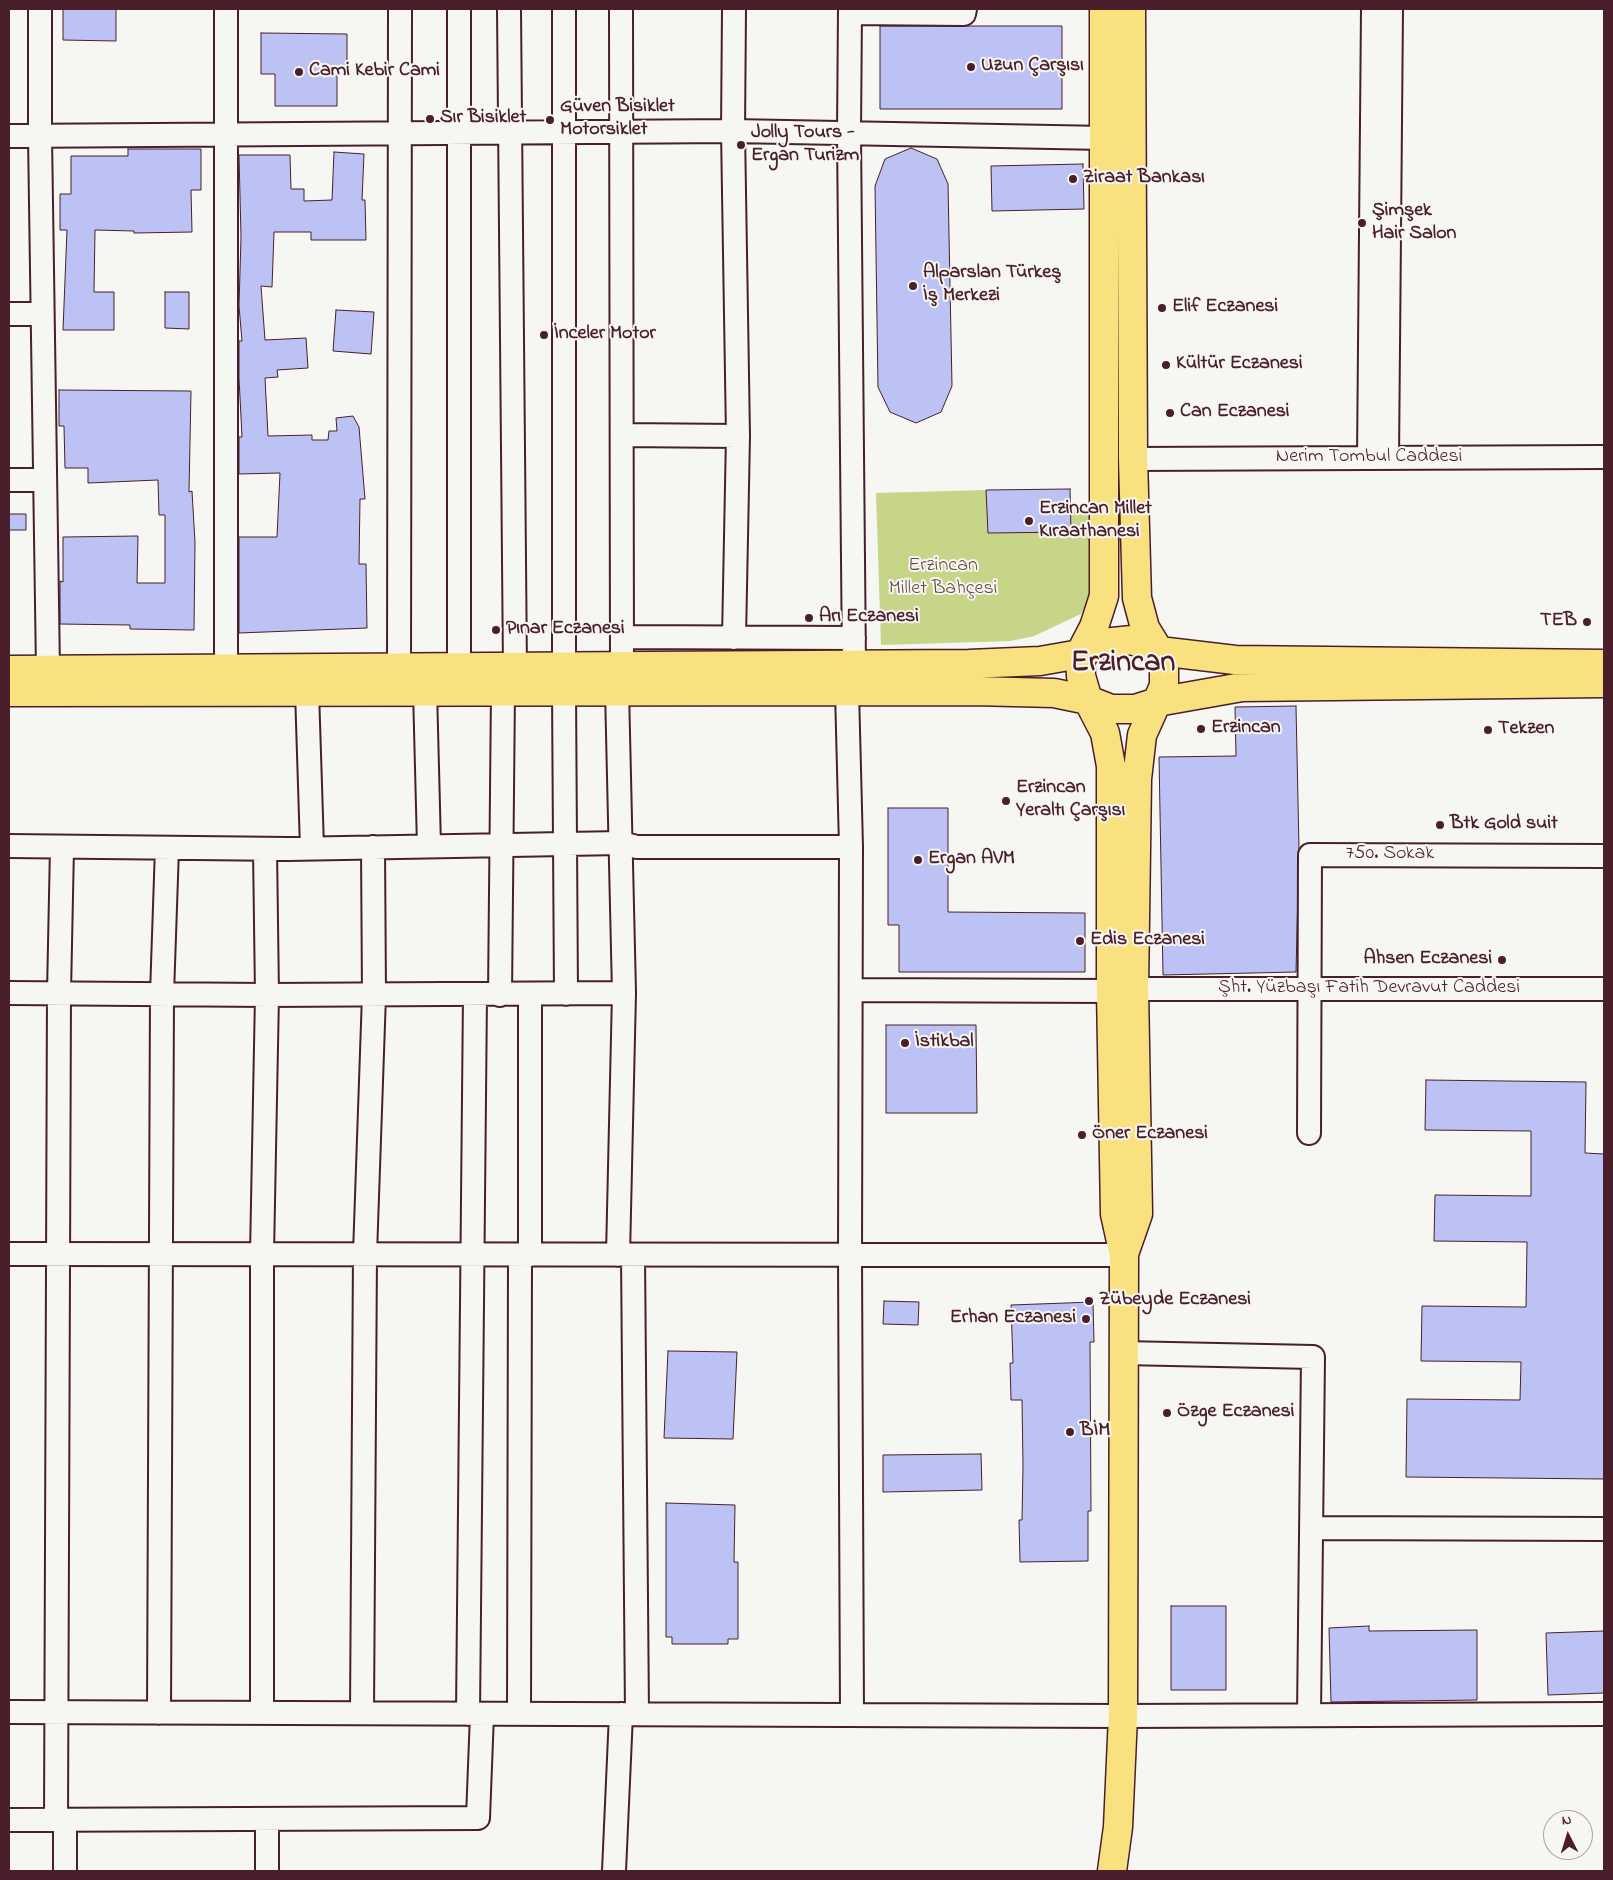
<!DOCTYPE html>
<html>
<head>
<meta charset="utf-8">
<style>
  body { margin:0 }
  #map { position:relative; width:1613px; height:1880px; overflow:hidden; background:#f6f6f2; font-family:"Indie Flower",sans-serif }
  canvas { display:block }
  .frame { position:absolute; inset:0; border:10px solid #4a1f2b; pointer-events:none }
  .north { position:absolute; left:1543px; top:1810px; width:50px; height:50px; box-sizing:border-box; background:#f6f6f2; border:1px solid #b1a0a2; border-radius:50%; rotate:355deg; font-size:14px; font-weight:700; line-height:20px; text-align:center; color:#4a1f2b }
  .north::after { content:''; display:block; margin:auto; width:18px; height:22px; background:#4a1f2b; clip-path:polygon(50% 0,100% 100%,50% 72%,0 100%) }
</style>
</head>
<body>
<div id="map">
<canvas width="1613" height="1880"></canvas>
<div class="frame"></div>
<div class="north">N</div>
</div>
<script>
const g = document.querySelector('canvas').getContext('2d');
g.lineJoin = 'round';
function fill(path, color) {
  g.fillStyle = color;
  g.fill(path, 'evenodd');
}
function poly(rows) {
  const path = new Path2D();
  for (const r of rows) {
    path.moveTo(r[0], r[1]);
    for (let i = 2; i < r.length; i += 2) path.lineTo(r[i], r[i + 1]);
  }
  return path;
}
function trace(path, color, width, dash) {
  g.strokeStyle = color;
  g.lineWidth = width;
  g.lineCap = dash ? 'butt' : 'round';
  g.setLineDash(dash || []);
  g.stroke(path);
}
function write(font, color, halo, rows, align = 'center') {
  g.font = font + ' "Indie Flower",sans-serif';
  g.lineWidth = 4;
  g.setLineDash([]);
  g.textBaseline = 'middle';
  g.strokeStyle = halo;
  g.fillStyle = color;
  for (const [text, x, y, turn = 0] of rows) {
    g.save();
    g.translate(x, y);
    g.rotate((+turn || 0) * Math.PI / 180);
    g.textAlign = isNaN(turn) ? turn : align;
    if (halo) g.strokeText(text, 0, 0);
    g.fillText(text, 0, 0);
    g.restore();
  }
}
const green = poly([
  [986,490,1070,510,1094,509,1092,592,1081,614,1034,636,1011,641,881,645,876,493]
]);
const building = poly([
  [63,9,116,9,116,41,63,40,63,9],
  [880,26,1062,26,1062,109,880,109,880,26],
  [261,33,347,34,347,69,337,69,337,106,275,106,275,74,261,74,261,33],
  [911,148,937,159,948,184,952,386,941,412,916,423,890,412,878,387,875,186,885,159,911,148],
  [128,149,201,149,201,190,191,190,192,232,134,233,134,231,95,230,94,292,114,292,114,330,63,330,67,230,60,230,60,194,71,194,71,156,128,156,128,149],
  [334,152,364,154,362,200,365,200,366,240,311,240,311,232,274,232,272,287,261,286,265,340,306,338,308,368,277,370,278,377,265,378,268,436,312,435,312,440,328,440,329,431,337,431,336,418,353,416,359,427,365,499,360,499,359,564,366,564,367,628,239,633,239,537,277,537,280,473,239,474,239,437,242,437,239,378,239,341,242,341,239,306,241,237,239,155,290,155,291,189,304,189,304,201,332,200,334,152],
  [1083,164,1084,209,992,211,991,166,1083,164],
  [165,292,189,292,189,329,165,328,165,292],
  [336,310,374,312,371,354,333,351,336,310],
  [59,390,191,391,189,492,192,491,195,542,194,630,130,629,130,625,60,624,60,581,63,582,63,537,138,536,137,583,165,583,165,515,159,515,158,480,88,483,88,468,65,468,64,426,59,426,59,390],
  [1070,489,1071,532,988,533,986,490,1070,489],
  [9,514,26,514,26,530,9,530,9,514],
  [1296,706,1299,849,1296,972,1163,975,1159,757,1236,756,1235,707,1296,706],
  [888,808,948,808,948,912,1085,913,1085,972,899,972,899,925,888,925,888,808],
  [886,1025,976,1025,977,1113,886,1113,886,1025],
  [1426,1080,1586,1082,1585,1153,1604,1154,1604,1479,1406,1477,1407,1399,1520,1400,1521,1362,1421,1361,1422,1306,1526,1307,1527,1242,1434,1241,1435,1195,1531,1196,1531,1131,1425,1130,1426,1080],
  [884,1301,919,1302,918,1325,883,1324,884,1301],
  [1093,1302,1094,1342,1090,1342,1091,1511,1088,1511,1088,1561,1020,1562,1019,1520,1022,1520,1023,1466,1022,1400,1011,1400,1010,1363,1013,1363,1011,1305,1093,1302],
  [668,1351,737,1352,733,1439,664,1438,668,1351],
  [981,1454,982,1490,883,1492,883,1455,981,1454],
  [666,1503,735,1505,734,1562,738,1562,738,1639,728,1639,728,1644,672,1644,672,1637,666,1637,666,1503],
  [1171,1606,1226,1606,1226,1690,1171,1690,1171,1606],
  [1369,1626,1369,1631,1477,1630,1477,1700,1331,1702,1329,1628,1369,1626],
  [1604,1631,1604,1693,1548,1695,1546,1633,1604,1631]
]);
const minor = poly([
  [40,9,40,136,48,670],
  [226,9,226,669],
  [459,9,459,669],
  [509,9,515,669],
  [564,9,564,668],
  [621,9,622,668],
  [850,9,849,133,854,665],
  [850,13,964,14,965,9],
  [9,136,733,131,1105,138],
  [9,314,42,314],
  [622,435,738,436],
  [1369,458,1373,9],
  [1387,458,1391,9],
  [1133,459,1604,457],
  [9,480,45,480],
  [622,637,854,638],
  [734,638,738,436,733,131,734,9],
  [399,669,400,9],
  [425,690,429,846],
  [564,690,566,994],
  [617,690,624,993,618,1255],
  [307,691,312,848],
  [847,691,851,847,850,1255,852,1715],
  [9,846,288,849,621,843,637,847,851,847],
  [1134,989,1604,989],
  [851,990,1111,991],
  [9,993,267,995,624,993],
  [500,995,503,690],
  [1309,1133,1310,855,1604,856],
  [9,1254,1124,1255],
  [530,1255,530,994],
  [633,1255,637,1714],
  [1123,1353,1313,1357,1309,1714],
  [1312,1528,1604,1529],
  [9,1712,1123,1716,1604,1714],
  [159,1713,162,994,167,848],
  [262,1713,262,1254,267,995,265,849],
  [362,1713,365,1254,374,995,373,847],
  [468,1714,475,995],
  [519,1714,520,1255],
  [267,1819,267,1871],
  [9,1820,478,1818,482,1714],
  [56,1820,59,993,62,847],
  [65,1871,65,1820],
  [614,1871,621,1714]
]);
const major = poly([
  [1104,9,1104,596,1094,627,1080,654,1081,676,1088,700,1105,733,1111,766,1111,991,1115,1214,1124,1255,1123,1716,1118,1827,1112,1871],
  [9,670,969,664,1040,661,1080,654,1103,643,1132,640,1159,651,1235,660,1604,664],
  [9,692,973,691,1054,693,1088,700,1111,709,1135,709,1157,702,1242,687,1604,683],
  [1124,1254,1138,1214,1134,989,1137,779,1142,735,1164,686,1164,667,1159,651,1145,628,1137,598,1133,459,1131,9]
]);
const markers = [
  [971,67,5,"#4a1f2b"],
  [299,72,5,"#4a1f2b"],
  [430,119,5,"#4a1f2b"],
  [550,120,5,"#4a1f2b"],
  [741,145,5,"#4a1f2b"],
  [1073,179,5,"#4a1f2b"],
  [1362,223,5,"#4a1f2b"],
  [913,286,5,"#4a1f2b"],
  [1162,308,5,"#4a1f2b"],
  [544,335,5,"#4a1f2b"],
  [1166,365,5,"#4a1f2b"],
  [1170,413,5,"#4a1f2b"],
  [1029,521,5,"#4a1f2b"],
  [809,618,5,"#4a1f2b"],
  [1587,622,5,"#4a1f2b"],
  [496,630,5,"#4a1f2b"],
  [1201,729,5,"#4a1f2b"],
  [1488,730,5,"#4a1f2b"],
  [1006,801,5,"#4a1f2b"],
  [1440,825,5,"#4a1f2b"],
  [918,860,5,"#4a1f2b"],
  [1080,941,5,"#4a1f2b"],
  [1502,960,5,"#4a1f2b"],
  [905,1043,5,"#4a1f2b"],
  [1082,1135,5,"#4a1f2b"],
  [1089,1301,5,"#4a1f2b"],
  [1086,1319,5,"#4a1f2b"],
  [1167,1413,5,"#4a1f2b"],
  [1070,1432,5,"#4a1f2b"]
];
const poiNames = [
  ["Uzun Çarşısı",981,67],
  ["Cami Kebir Cami",309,72],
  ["Güven Bisiklet",560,108],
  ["Motorsiklet",560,131],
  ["Sır Bisiklet",440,119],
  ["Jolly Tours -",751,134],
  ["Ergan Turizm",751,157],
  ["Ziraat Bankası",1083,179],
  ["Şimşek",1372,212],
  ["Hair Salon",1372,235],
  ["Alparslan Türkeş",923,274],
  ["İş Merkezi",923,297],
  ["Elif Eczanesi",1172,308],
  ["İnceler Motor",554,335],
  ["Kültür Eczanesi",1176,365],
  ["Can Eczanesi",1180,413],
  ["Erzincan Millet",1039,510],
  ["Kıraathanesi",1039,533],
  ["Arı Eczanesi",819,618],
  ["TEB",1577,622,"right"],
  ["Pınar Eczanesi",506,630],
  ["Erzincan",1211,729],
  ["Tekzen",1498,730],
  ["Erzincan",1016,789],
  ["Yeraltı Çarşısı",1016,812],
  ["Btk Gold suit",1450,825],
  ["Ergan AVM",928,860],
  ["Edis Eczanesi",1090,941],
  ["Ahsen Eczanesi",1492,960,"right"],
  ["İstikbal",915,1043],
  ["Öner Eczanesi",1092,1135],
  ["Zübeyde Eczanesi",1099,1301],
  ["Erhan Eczanesi",1076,1319,"right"],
  ["Özge Eczanesi",1177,1413],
  ["BİM",1080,1432]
];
const streetNames = [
  ["Nerim Tombul Caddesi",1369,458],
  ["750. Sokak",1390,855],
  ["Şht. Yüzbaşı Fatih Devravut Caddesi",1369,989]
];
const parkNames = [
  ["Erzincan",943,567],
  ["Millet Bahçesi",943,590]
];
const townNames = [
  ["Erzincan",1123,665]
];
fill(green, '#c7d588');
fill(building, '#bdc2f4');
trace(building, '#4a1f2b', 1);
trace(minor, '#4a1f2b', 26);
trace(major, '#4a1f2b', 31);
trace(minor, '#f6f6f2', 22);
trace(major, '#fae180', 28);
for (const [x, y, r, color] of markers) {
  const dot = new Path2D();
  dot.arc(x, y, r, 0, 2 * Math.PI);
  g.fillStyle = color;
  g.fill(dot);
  trace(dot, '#f6f6f2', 2);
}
write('bold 20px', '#4a1f2b', '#f6f6f2', poiNames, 'left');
write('20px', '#4a1f2b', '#f6f6f2', streetNames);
write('20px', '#694c42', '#f6f6f2', parkNames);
write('bold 30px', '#4a1f2b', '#f6f6f2', townNames);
</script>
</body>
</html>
